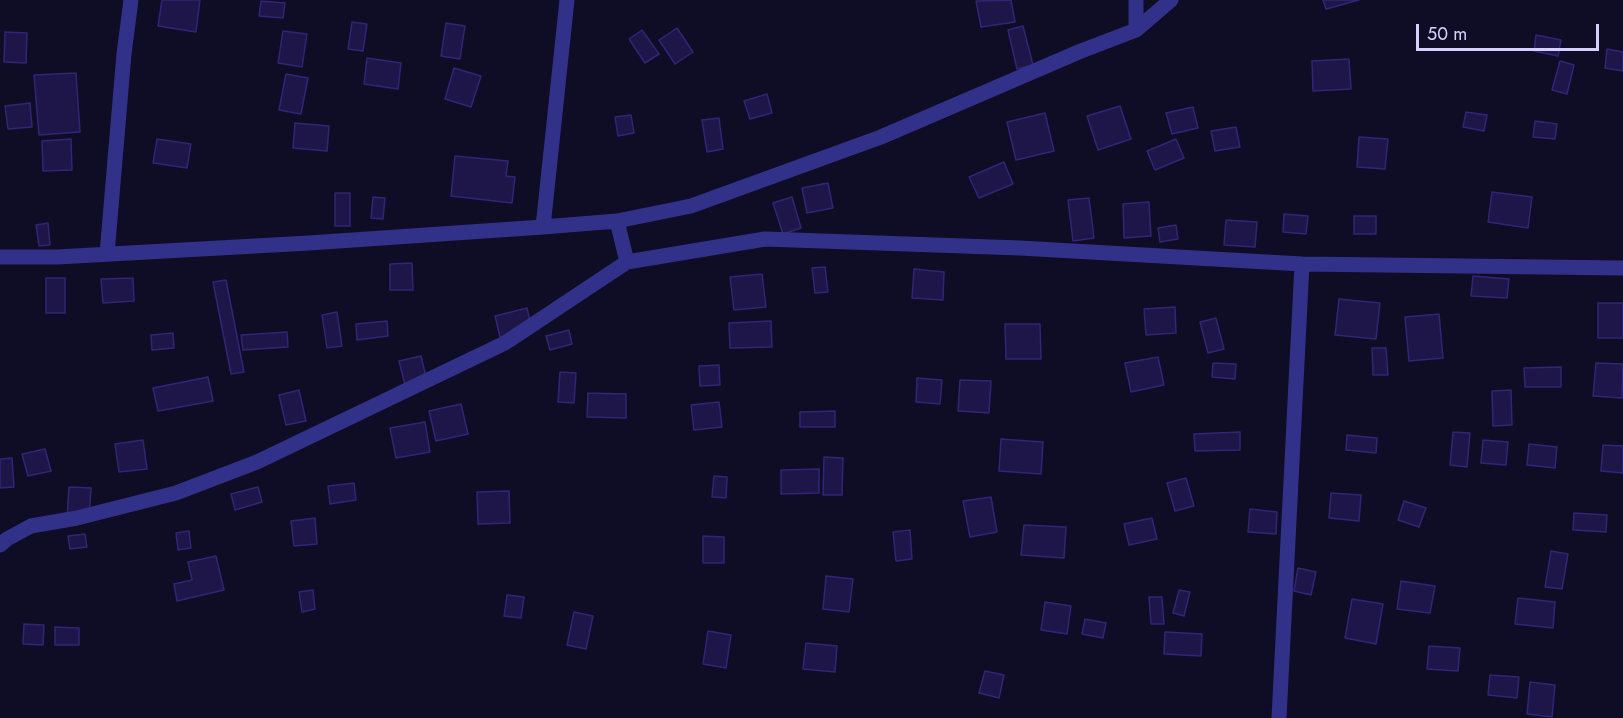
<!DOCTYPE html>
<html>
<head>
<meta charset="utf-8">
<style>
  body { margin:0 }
  #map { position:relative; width:1623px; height:718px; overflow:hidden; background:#0f0c25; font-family:Jost,sans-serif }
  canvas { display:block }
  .scale { position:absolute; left:1416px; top:24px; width:183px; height:27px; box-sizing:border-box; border:3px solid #d4d0ff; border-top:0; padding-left:8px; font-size:18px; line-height:21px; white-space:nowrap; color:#d4d0ff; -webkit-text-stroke:4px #0f0c25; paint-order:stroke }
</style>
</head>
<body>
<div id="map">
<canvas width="1623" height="718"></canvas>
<div class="scale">50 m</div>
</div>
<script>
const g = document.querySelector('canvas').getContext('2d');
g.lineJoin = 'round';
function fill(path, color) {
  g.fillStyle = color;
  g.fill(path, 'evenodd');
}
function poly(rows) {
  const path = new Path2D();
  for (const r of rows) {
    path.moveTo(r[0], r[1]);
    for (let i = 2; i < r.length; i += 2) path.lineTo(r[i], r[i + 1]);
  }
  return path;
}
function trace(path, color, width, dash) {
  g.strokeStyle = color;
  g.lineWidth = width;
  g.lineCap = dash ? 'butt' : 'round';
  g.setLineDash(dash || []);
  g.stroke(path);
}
const building = poly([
  [162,0,200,0,196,32,158,26,162,0],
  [1011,0,1015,22,981,27,976,1,1011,0],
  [1323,0,1359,0,1326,9,1323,0],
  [261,1,285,3,283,18,259,16,261,1],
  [352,22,367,24,363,51,348,49,352,22],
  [446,23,465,26,460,59,441,56,446,23],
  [1023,26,1033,65,1017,69,1008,30,1023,26],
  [677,28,693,52,675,64,659,40,677,28],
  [642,30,659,54,645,63,629,39,642,30],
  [283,31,307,34,302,67,278,63,283,31],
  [5,32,27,33,26,63,4,62,5,32],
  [1536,35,1561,40,1558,56,1534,51,1536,35],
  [1607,49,1623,52,1623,71,1605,68,1607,49],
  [367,58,401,63,398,89,364,84,367,58],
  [1349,59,1351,89,1313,91,1312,61,1349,59],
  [1560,61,1574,65,1567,94,1552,90,1560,61],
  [454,68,481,76,471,107,445,99,454,68],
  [76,73,80,132,39,135,34,75,76,73],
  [286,74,308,78,301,114,279,110,286,74],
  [767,94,772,113,750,119,744,101,767,94],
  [30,103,32,127,8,129,5,106,30,103],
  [1120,106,1131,139,1098,150,1087,116,1120,106],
  [1193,107,1198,128,1172,134,1166,113,1193,107],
  [1466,112,1487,115,1484,131,1463,127,1466,112],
  [1045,113,1054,151,1016,160,1007,122,1045,113],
  [631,115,634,133,618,136,615,117,631,115],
  [719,118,723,149,707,152,702,120,719,118],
  [1535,121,1557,124,1555,139,1533,137,1535,121],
  [295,123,329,126,327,151,293,148,295,123],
  [1236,127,1240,147,1215,151,1211,131,1236,127],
  [1359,137,1388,139,1385,169,1357,167,1359,137],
  [71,139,72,170,43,171,42,141,71,139],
  [157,139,191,144,187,168,153,163,157,139],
  [1176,139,1184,158,1155,170,1147,151,1176,139],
  [455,156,508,161,506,176,515,177,512,203,451,196,455,156],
  [1004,162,1013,184,979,198,969,177,1004,162],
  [828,183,833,208,807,213,802,188,828,183],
  [1492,192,1532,197,1528,228,1488,222,1492,192],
  [335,193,350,193,350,226,335,226,335,193],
  [373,197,385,198,383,219,371,218,373,197],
  [792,197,801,228,783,234,773,203,792,197],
  [1089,198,1094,238,1073,241,1068,200,1089,198],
  [1149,202,1151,236,1124,238,1123,204,1149,202],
  [1284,214,1308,216,1306,234,1283,232,1284,214],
  [1354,216,1376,216,1376,234,1354,234,1354,216],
  [1226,220,1257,222,1255,247,1224,245,1226,220],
  [48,223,50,245,39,246,36,225,48,223],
  [1176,225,1178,239,1160,242,1158,228,1176,225],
  [412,263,413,290,390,290,390,264,412,263],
  [825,267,828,292,815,293,812,268,825,267],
  [914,269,944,272,943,300,912,298,914,269],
  [762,274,766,307,734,310,730,277,762,274],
  [1473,276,1509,279,1507,298,1471,296,1473,276],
  [46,278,65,278,65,313,46,313,46,278],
  [133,278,134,301,103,303,101,279,133,278],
  [226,280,244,372,231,374,213,282,226,280],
  [1339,299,1380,303,1376,339,1335,335,1339,299],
  [1598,303,1623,303,1623,338,1598,338,1598,303],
  [1175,307,1176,333,1146,335,1144,309,1175,307],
  [527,308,532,330,500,337,495,316,527,308],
  [337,312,342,346,327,348,322,315,337,312],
  [1439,314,1443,358,1409,361,1405,317,1439,314],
  [1216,318,1224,349,1208,353,1200,322,1216,318],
  [387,321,388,336,357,340,356,324,387,321],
  [771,321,772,347,730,348,729,323,771,321],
  [1005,324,1040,324,1041,359,1006,359,1005,324],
  [569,330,572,344,550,350,546,336,569,330],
  [287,332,288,347,243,350,241,335,287,332],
  [173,333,174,348,152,350,151,335,173,333],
  [1372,348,1386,348,1388,375,1373,375,1372,348],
  [421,356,427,381,405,385,399,361,421,356],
  [1158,357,1164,385,1131,392,1125,363,1158,357],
  [1213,363,1236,364,1235,379,1212,377,1213,363],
  [1596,363,1623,364,1622,398,1593,396,1596,363],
  [719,365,720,385,700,386,699,366,719,365],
  [1561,367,1561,387,1525,387,1524,368,1561,367],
  [560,372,576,373,574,403,558,402,560,372],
  [208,377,213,401,158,411,153,388,208,377],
  [917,378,942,380,940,404,916,402,917,378],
  [960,380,991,381,989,413,958,411,960,380],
  [299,390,306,421,286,425,279,395,299,390],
  [1511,390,1512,425,1493,426,1492,391,1511,390],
  [588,393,626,394,626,418,587,417,588,393],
  [719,402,722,427,694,430,691,405,719,402],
  [461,404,468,434,436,441,429,411,461,404],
  [835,411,835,427,800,427,800,412,835,411],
  [425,422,430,452,396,458,390,428,425,422],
  [1240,432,1240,450,1195,451,1194,434,1240,432],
  [1453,432,1470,433,1467,467,1450,465,1453,432],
  [1347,435,1377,438,1376,453,1346,450,1347,435],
  [1001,439,1043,442,1041,474,999,471,1001,439],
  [143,440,147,469,119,472,115,444,143,440],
  [1483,440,1508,442,1506,465,1481,463,1483,440],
  [1529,444,1557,447,1555,468,1527,465,1529,444],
  [1603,445,1623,446,1623,473,1601,471,1603,445],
  [45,449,51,471,28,476,22,454,45,449],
  [824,457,843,458,842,495,823,495,824,457],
  [12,458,14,487,0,488,0,459,12,458],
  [819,469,819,493,781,494,781,470,819,469],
  [714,476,727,477,726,498,712,497,714,476],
  [1186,478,1194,506,1175,511,1167,483,1186,478],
  [354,483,356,500,330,504,328,486,354,483],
  [69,487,91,488,89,519,67,518,69,487],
  [258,487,262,502,235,510,231,494,258,487],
  [509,491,510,523,478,524,477,492,509,491],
  [1331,493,1361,495,1359,521,1329,518,1331,493],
  [991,497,997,532,970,537,963,501,991,497],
  [1404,501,1426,508,1419,527,1398,520,1404,501],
  [1250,509,1277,512,1276,534,1248,532,1250,509],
  [1574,513,1607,515,1606,532,1573,530,1574,513],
  [315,518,317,544,294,546,291,521,315,518],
  [1152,518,1157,539,1129,545,1124,524,1152,518],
  [1024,525,1066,527,1064,558,1021,555,1024,525],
  [910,530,912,559,896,561,893,532,910,530],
  [189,531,191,548,178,550,176,533,189,531],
  [85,534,87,547,70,549,68,536,85,534],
  [703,536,724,537,724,563,703,563,703,536],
  [1551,551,1568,554,1562,589,1545,587,1551,551],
  [216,556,224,590,177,601,174,584,192,580,188,562,216,556],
  [1298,568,1316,572,1311,595,1294,591,1298,568],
  [826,576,853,579,849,612,823,609,826,576],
  [1401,581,1435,586,1430,613,1397,609,1401,581],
  [313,590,315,609,302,612,299,592,313,590],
  [1179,590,1190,592,1184,616,1173,613,1179,590],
  [507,595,524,597,521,618,504,616,507,595],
  [1149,597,1162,597,1164,624,1151,624,1149,597],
  [1518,598,1555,602,1553,628,1515,624,1518,598],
  [1352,599,1383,604,1376,644,1345,638,1352,599],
  [1045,602,1071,606,1067,634,1041,630,1045,602],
  [574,612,593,616,586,649,567,645,574,612],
  [1085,619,1106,623,1103,638,1082,634,1085,619],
  [24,624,44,625,43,645,23,644,24,624],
  [55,627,79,628,79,645,55,645,55,627],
  [708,631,731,635,726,668,703,664,708,631],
  [1165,632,1202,634,1201,656,1164,654,1165,632],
  [806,643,837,646,835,672,803,669,806,643],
  [1429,646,1460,648,1458,671,1427,669,1429,646],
  [985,671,1004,675,999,698,979,693,985,671],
  [1490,675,1519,677,1517,698,1488,695,1490,675],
  [1530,682,1555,685,1552,717,1527,714,1530,682]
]);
const minor = poly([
  [1136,30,1136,0],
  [617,221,627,262,765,239,1020,248,1302,264,1623,268],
  [543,227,567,0],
  [107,254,124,54,131,0],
  [0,257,57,257,309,243,543,227,617,221,691,206,881,137,1081,51,1136,30,1171,0],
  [0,545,7,539,31,526,77,518,176,493,257,462,505,343,627,262],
  [1279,718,1302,264]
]);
fill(building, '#1e1648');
trace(building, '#322577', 1.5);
trace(minor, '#323189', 15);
</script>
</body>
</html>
